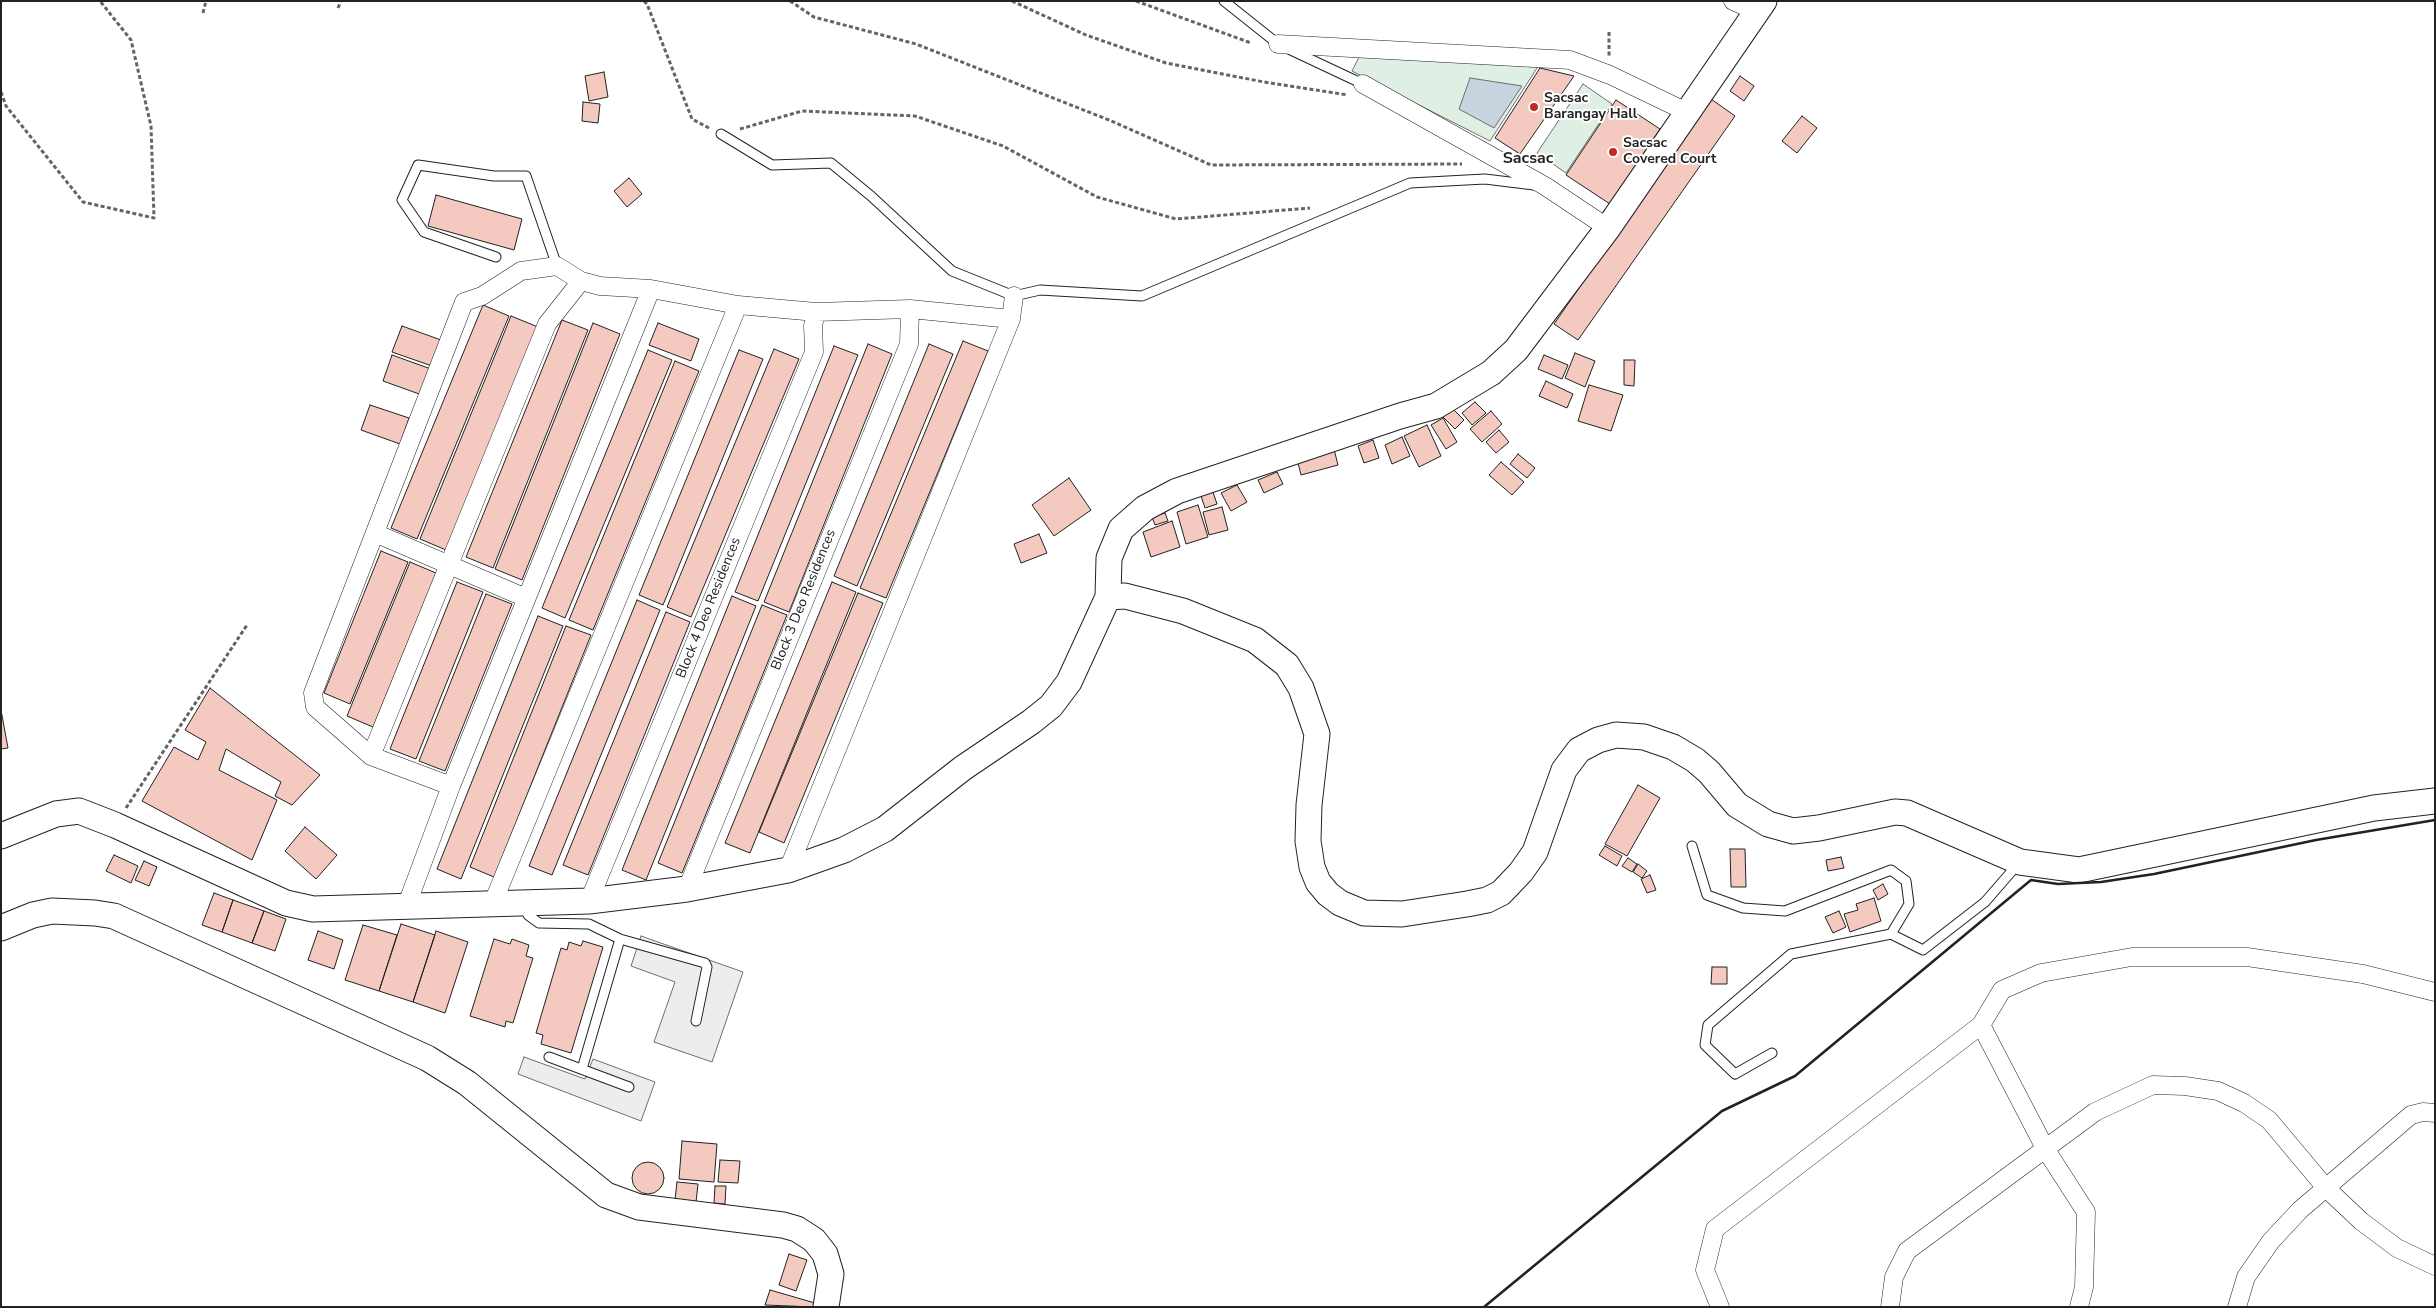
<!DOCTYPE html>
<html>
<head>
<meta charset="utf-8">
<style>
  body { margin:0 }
  #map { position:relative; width:2436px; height:1308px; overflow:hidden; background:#fff; font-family:"Nunito Sans",sans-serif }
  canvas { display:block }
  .frame { position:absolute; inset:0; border:2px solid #222; pointer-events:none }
</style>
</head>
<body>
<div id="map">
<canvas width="2436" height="1308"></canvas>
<div class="frame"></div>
</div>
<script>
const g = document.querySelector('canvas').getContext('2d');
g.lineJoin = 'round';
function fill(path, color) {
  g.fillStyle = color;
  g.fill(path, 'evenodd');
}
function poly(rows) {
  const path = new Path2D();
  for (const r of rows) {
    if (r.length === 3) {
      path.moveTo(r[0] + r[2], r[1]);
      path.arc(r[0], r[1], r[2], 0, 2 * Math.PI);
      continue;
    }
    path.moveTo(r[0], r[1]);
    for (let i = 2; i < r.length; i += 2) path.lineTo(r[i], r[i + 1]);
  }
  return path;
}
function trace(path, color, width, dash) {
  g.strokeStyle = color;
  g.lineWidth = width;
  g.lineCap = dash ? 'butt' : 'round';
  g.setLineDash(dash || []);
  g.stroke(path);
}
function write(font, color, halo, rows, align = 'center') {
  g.font = font + ' "Nunito Sans",sans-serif';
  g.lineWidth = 4;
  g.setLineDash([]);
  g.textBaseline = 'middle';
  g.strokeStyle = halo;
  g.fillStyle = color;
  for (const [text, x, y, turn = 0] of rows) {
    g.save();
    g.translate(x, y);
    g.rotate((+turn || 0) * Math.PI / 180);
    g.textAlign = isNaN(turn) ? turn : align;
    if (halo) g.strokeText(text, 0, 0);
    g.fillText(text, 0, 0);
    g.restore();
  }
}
const green = poly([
  [1360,55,1539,65,1490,141,1352,71,1360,55],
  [1583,84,1612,104,1566,173,1537,153,1583,84]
]);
const parking = poly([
  [641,936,743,972,712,1062,654,1042,675,982,631,966,641,936],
  [524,1057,585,1079,593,1059,655,1082,641,1121,518,1074,524,1057]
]);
const water = poly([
  [1470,78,1522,86,1494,128,1459,109,1470,78]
]);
const building = poly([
  [1540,68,1574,76,1520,154,1495,138,1540,68],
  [604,72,608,97,589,101,585,76,604,72],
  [1740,76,1754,86,1744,101,1730,91,1740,76],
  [1711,99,1735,116,1578,340,1554,324,1711,99],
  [1616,100,1660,129,1610,204,1566,175,1616,100],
  [583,102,600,104,598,123,582,121,583,102],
  [1802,116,1817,128,1797,153,1782,141,1802,116],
  [629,178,642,194,627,207,614,191,629,178],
  [436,195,522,219,514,250,428,226,436,195],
  [483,305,509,316,417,539,391,528,483,305],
  [511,316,538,327,446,550,420,539,511,316],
  [562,320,588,330,493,568,466,557,562,320],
  [593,323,620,334,522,580,495,569,593,323],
  [658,323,699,339,691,361,649,345,658,323],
  [402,326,441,340,432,366,392,352,402,326],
  [963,341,988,351,886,598,860,588,963,341],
  [868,344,892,354,789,612,764,602,868,344],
  [929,344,953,354,857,586,834,576,929,344],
  [834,346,858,355,758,601,735,592,834,346],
  [774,349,799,359,691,617,667,607,774,349],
  [648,350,672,360,565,618,542,608,648,350],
  [739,350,763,359,663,605,639,595,739,350],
  [1575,353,1595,361,1585,387,1565,378,1575,353],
  [392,355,431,369,422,395,383,381,392,355],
  [1544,355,1568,365,1562,379,1538,369,1544,355],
  [1624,360,1635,360,1634,386,1624,385,1624,360],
  [675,361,699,371,593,630,569,620,675,361],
  [1546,381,1573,394,1567,408,1539,396,1546,381],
  [1589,385,1623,395,1611,431,1578,421,1589,385],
  [1475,402,1486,413,1472,425,1462,413,1475,402],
  [370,405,409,418,400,444,361,430,370,405],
  [1452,408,1464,420,1455,429,1443,417,1452,408],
  [1491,411,1502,424,1482,442,1470,429,1491,411],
  [1443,418,1457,442,1446,449,1431,425,1443,418],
  [1427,425,1441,456,1419,467,1404,436,1427,425],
  [1499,430,1509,442,1496,453,1486,442,1499,430],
  [1402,437,1410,456,1392,464,1385,445,1402,437],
  [1373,440,1379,458,1364,463,1358,446,1373,440],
  [1334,449,1338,465,1301,475,1297,459,1334,449],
  [1518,454,1535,468,1527,478,1510,464,1518,454],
  [1501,462,1524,482,1512,495,1489,475,1501,462],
  [1277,472,1283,484,1264,493,1258,480,1277,472],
  [1069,478,1091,510,1054,536,1032,505,1069,478],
  [1237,485,1247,502,1231,511,1221,493,1237,485],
  [1212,489,1217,504,1205,508,1200,493,1212,489],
  [1198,505,1208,537,1186,544,1177,512,1198,505],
  [1222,507,1228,530,1209,535,1203,512,1222,507],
  [1165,513,1168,521,1155,525,1152,517,1165,513],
  [1172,521,1180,547,1151,557,1143,532,1172,521],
  [1039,534,1047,553,1021,563,1014,544,1039,534],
  [381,551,408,562,350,704,324,693,381,551],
  [410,562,436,573,373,727,347,716,410,562],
  [457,582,483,592,416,759,390,749,457,582],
  [832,582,856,592,750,853,725,843,832,582],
  [858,593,883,603,784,843,759,832,858,593],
  [486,594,512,604,445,771,419,761,486,594],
  [732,596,756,606,646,880,622,870,732,596],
  [637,600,660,610,552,875,529,866,637,600],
  [762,605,787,615,682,873,658,863,762,605],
  [666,612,690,622,588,875,563,865,666,612],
  [538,616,563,626,461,879,437,869,538,616],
  [566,626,591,635,494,877,470,867,566,626],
  [210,688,320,775,292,805,275,796,281,782,226,749,219,770,277,800,252,860,142,801,174,747,198,760,206,742,185,730,210,688],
  [1,710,8,748,1,749,1,710],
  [1638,785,1660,798,1627,856,1605,844,1638,785],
  [305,827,337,855,316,879,285,851,305,827],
  [1605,846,1622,856,1617,866,1599,855,1605,846],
  [1730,849,1745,849,1746,887,1731,887,1730,849],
  [114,855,138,866,131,883,106,871,114,855],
  [1841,857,1844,868,1828,871,1826,860,1841,857],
  [1628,858,1637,864,1632,872,1622,866,1628,858],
  [144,861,157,867,149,886,135,880,144,861],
  [1638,864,1647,871,1642,878,1633,872,1638,864],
  [1650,875,1656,890,1647,893,1641,879,1650,875],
  [1883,884,1888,894,1878,900,1873,890,1883,884],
  [214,893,233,900,222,932,202,925,214,893],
  [1874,898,1881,921,1850,932,1844,914,1858,910,1856,904,1874,898],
  [233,900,264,911,252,943,222,932,233,900],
  [264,911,286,919,275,951,252,943,264,911],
  [1839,911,1846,927,1833,933,1825,917,1839,911],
  [401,924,435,935,413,1002,379,991,401,924],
  [363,925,397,935,379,991,345,980,363,925],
  [318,931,343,940,334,969,308,960,318,931],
  [436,931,468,942,445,1013,413,1002,436,931],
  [494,939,510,944,512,939,529,945,526,956,533,958,513,1023,506,1021,505,1027,470,1016,494,939],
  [583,941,603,947,571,1053,541,1044,543,1035,536,1033,561,948,567,950,569,942,581,946,583,941],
  [1712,967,1727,967,1727,984,1711,984,1712,967],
  [682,1141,717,1144,714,1182,679,1179,682,1141],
  [720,1160,740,1161,738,1183,718,1182,720,1160],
  [648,1178,16],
  [677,1182,698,1184,696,1202,675,1200,677,1182],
  [715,1186,726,1186,725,1204,714,1203,715,1186],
  [789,1254,807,1260,796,1291,779,1285,789,1254],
  [770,1290,815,1303,814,1307,765,1305,770,1290]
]);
const path = poly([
  [644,1,647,4,692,119,709,128],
  [790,1,814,17,916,44,1109,120,1211,165,1462,164],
  [1012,1,1086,35,1166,63,1264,82,1348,95],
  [1136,1,1251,43],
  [338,8,341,1],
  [203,13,206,1],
  [1609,32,1609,56],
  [1,92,6,106,83,202,154,218,151,126,131,40,100,1],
  [740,129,802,111,915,116,1003,146,1097,197,1176,219,1310,208],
  [126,808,247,625]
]);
const lane = poly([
  [1224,1,1278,44,1363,84],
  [721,134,772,165,831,163,871,196,952,271,1014,296,1040,290,1142,296,1410,183,1485,179,1534,185],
  [496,257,424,232,402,200,418,165,494,176,526,176,557,266],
  [1692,846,1707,895,1743,908,1785,911,1891,870,1906,881,1909,904,1891,934,1791,954,1708,1025,1705,1045,1735,1074,1772,1053],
  [525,905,528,915,539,923,589,924,620,939,705,963,707,967,696,1021],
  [1891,934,1923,950,1985,902,2018,864],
  [549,1057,629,1087],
  [582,1069,620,939]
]);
const street = poly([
  [1733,1,1756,11],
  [1278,44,1570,60,1610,75,1689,113],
  [1363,84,1545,186,1608,228],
  [375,533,526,598],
  [371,756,547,324,581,281],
  [451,786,371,756,315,707,313,693,464,302,482,296,521,271,557,266,581,281,600,286,651,289,738,305,816,312,910,309,1011,319,1014,296],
  [788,870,1011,319],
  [687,889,909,344,910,309],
  [589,901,814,352,813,326,816,312],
  [492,905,738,305],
  [406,907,451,786,651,289],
  [1720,1307,1705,1270,1715,1229,1981,1025],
  [1890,1307,1894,1277,1907,1251,2095,1112,2153,1085,2185,1086,2218,1091,2244,1103,2269,1120,2326,1188,2361,1221,2397,1248,2435,1266],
  [2079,1307,2084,1287,2086,1212,2046,1150,1981,1025,2002,990,2041,973,2132,957,2247,957,2363,974,2435,992],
  [2237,1307,2246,1277,2271,1241,2300,1210,2411,1115,2423,1112,2435,1113]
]);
const secondary = poly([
  [1108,597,1125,596,1183,611,1255,640,1287,665,1301,688,1317,734,1309,805,1308,841,1312,867,1318,882,1328,894,1340,903,1364,913,1402,914,1467,904,1487,900,1501,893,1521,872,1535,852,1564,770,1579,750,1598,740,1616,735,1644,737,1673,747,1695,760,1709,772,1737,805,1768,824,1793,831,1819,828,1895,812,1907,813,2020,862,2079,870,2374,808,2435,801],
  [1,836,56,814,79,811,115,825,286,903,313,909,589,901,687,889,788,870,844,850,885,829,963,768,1031,722,1051,706,1069,682,1108,597,1109,558,1121,529,1145,508,1177,491,1400,416,1436,406,1491,373,1516,350,1608,228,1764,1],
  [1,928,33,915,52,911,95,913,114,916,427,1058,467,1083,606,1195,639,1207,783,1225,797,1229,814,1240,825,1254,831,1274,826,1307]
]);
const wall = poly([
  [1484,1307,1722,1111,1795,1076,2031,880,2058,884,2101,882,2154,874,2316,840,2435,820]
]);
const markers = [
  [1534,107,5,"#c62828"],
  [1613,152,5,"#c62828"]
];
const poiNames = [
  ["Sacsac",1544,99],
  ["Barangay Hall",1544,115],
  ["Sacsac",1623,144],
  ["Covered Court",1623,160]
];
const streetNames = [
  ["Block 3 Deo Residences",804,600,-68],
  ["Block 4 Deo Residences",709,608,-68]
];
const quarterNames = [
  ["Sacsac",1528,159]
];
fill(green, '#e0efe3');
trace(green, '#6f6f6f', 1);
fill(parking, '#ededed');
trace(parking, '#6f6f6f', 1);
fill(water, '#c7d3dd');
trace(water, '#6f6f6f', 1);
fill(building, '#f3c9c0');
trace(building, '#222', 1);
trace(lane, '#222', 11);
trace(street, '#222', 19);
trace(secondary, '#222', 27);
trace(path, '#646464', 3, [4, 2.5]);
trace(lane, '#fff', 9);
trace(street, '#fff', 18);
trace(secondary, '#fff', 25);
trace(wall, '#222', 2.5);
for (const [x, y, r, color] of markers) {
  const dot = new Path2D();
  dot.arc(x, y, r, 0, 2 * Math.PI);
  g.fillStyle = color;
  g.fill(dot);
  trace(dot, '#fff', 2);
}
write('bold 14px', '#222', '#fff', poiNames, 'left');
write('14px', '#222', '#fff', streetNames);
write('bold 16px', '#222', '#fff', quarterNames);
</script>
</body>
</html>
